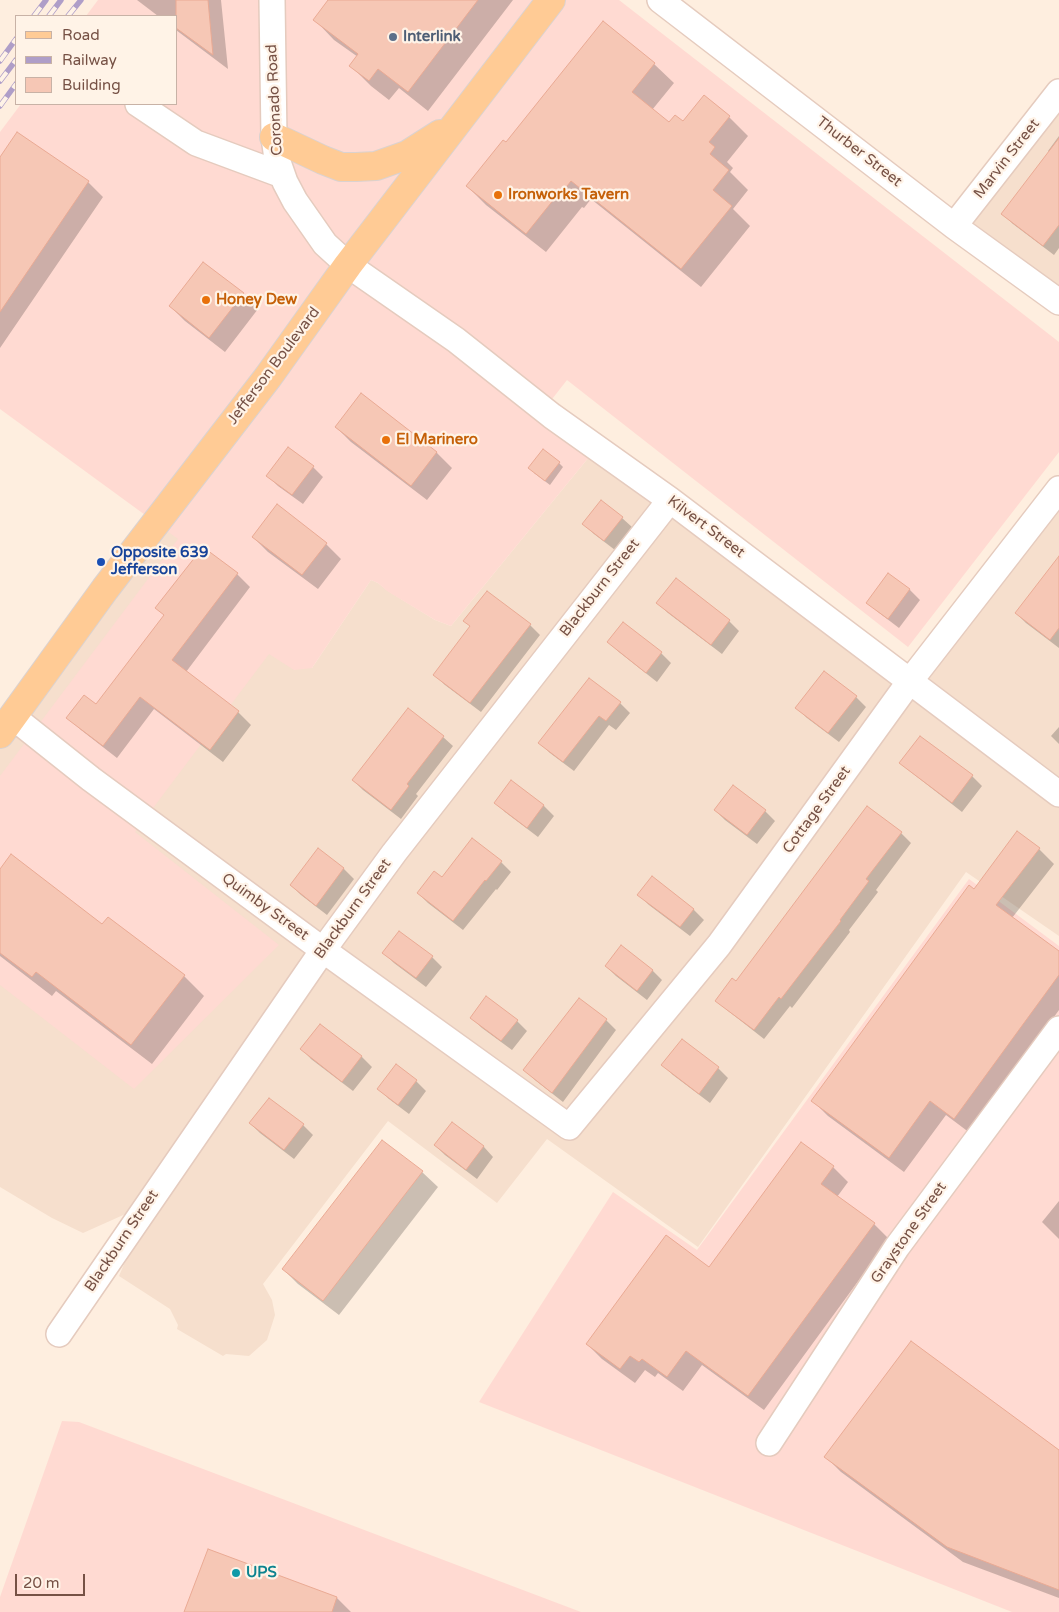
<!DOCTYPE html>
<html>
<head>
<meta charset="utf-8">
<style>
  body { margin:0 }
  #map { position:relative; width:1059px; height:1612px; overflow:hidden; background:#feeedf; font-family:"Varela Round",sans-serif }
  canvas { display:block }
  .legend { position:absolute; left:15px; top:15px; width:162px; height:90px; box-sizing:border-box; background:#fff3e7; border:1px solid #c8b2a6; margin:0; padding:6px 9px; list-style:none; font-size:15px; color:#765145 }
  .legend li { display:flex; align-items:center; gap:10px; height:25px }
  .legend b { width:25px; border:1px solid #c8b2a6 }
  .scale { position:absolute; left:15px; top:1574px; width:70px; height:22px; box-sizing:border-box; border:2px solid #765145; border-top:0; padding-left:6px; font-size:15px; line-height:18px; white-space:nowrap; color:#765145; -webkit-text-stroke:4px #fff3e7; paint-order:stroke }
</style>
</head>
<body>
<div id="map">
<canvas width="1059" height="1612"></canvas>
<ul class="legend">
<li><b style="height:6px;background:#ffcb95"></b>Road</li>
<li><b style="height:6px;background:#af9ec8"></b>Railway</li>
<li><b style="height:14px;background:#f6c7b5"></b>Building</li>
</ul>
<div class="scale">20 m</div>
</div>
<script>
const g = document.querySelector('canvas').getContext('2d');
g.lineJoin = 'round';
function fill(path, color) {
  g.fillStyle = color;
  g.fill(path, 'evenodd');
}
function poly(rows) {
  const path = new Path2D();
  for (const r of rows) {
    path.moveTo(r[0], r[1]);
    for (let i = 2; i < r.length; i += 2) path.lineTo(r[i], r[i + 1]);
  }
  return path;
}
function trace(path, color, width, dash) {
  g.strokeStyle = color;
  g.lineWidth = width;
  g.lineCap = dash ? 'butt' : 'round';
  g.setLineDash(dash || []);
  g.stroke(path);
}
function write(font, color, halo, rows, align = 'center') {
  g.font = font + ' "Varela Round",sans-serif';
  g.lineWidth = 4.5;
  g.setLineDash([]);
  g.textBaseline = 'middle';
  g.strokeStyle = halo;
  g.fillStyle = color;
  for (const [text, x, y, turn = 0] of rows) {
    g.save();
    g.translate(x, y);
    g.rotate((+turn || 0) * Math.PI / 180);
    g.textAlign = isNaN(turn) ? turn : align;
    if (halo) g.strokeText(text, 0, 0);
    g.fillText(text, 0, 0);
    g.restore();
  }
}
const residential = poly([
  [1059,89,1059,305,961,236],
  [598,446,905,677,1059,488,1059,936,966,872,698,1247,547,1139,497,1203,388,1121,263,1284,272,1300,275,1315,267,1340,249,1356,226,1354,223,1356,177,1329,178,1325,170,1309,119,1276,139,1229,130,1212,83,1233,52,1218,0,1187,0,725,163,512,312,668,371,580,378,583,388,591,435,620,451,626]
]);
const commercial = poly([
  [98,0,619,0,1059,342,1059,452,908,647,567,380,549,403,598,446,451,626,435,620,387,591,378,583,371,580,312,668,294,670,269,654,135,832,279,945,134,1089,0,985,0,776,178,539,0,409,0,132,21,104,176,104,176,16,86,16],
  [969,879,1059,946,1059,1612,1012,1612,479,1402,613,1192,697,1250],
  [62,1421,79,1422,581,1612,0,1612,0,1597]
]);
const shadow = poly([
  [137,0,221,0,228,69,176,30,176,16,158,16],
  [330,0,513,0,428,111,399,88,389,100,371,86,351,66,358,57,334,40,315,20],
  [654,64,674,83,652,110,669,124,729,117,748,136,727,162,733,168,730,172,748,190,733,209,750,226,701,287,591,199,584,208,582,207,546,252,486,205,467,186,506,144],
  [17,134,88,182,103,197,0,348,0,160],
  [1059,136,1059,248,1054,255,1013,224,1003,214,1050,153,1048,151],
  [243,294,258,309,225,352,185,321,170,306],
  [361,395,437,453,452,468,427,500,351,442,336,427],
  [289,448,313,467,323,477,303,504,278,486,268,476],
  [559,463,563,467,550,485,534,473],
  [622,518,632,527,615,550,594,534,584,524],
  [253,537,326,544,341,559,318,589,268,552],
  [203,549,237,574,250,587,186,672,238,712,251,725,223,762,154,709,117,758,81,730,68,718,96,705,165,616,157,608],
  [889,575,910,590,920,600,899,628,878,612,868,602],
  [1059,579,1059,648,1026,623,1016,613],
  [676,580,729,621,739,631,722,654,668,613,658,603],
  [530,625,540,635,481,712,445,685,435,675],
  [609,642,661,653,671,663,657,682,619,652],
  [856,697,866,707,839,742,807,718,797,708],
  [620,703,630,713,616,730,609,725,574,771,550,753,540,743],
  [1059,727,1059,744,1051,736],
  [443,737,453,746,416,794,418,796,401,819,363,790,353,780],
  [901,763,972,776,982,786,962,812,911,772],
  [511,782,544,806,554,816,538,837,505,812,496,802],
  [868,808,901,833,911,843,876,890,878,892,849,930,850,932,792,1008,790,1006,764,1039,727,1010,717,1000,736,982],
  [715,810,765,811,775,821,757,844,725,820],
  [1039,849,1054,864,1012,918,1059,953,1059,1010,970,1133,946,1115,904,1172,828,1116,813,1101,974,891],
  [318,850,344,869,354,879,327,915,301,895,291,885],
  [501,862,511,872,497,890,496,889,463,930,428,903,418,893,442,879],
  [0,871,103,925,184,976,204,996,152,1064,56,991,52,996,0,956],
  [652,878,694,910,704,920,690,936,649,905,639,895],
  [384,953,432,957,442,967,426,987,394,963],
  [606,966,652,970,662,980,647,1000,616,976],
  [472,1018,517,1021,527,1031,512,1050,482,1028],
  [606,1020,616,1030,563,1102,535,1080,525,1070],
  [320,1025,362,1057,372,1067,353,1091,311,1059,302,1049],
  [682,1041,718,1068,728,1078,710,1103,673,1075,663,1065],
  [416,1081,426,1091,409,1114,389,1099,379,1089],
  [250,1123,303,1125,313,1135,294,1159,260,1133],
  [452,1123,484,1147,493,1157,477,1179,445,1155,435,1145],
  [382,1141,422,1172,438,1187,339,1315,298,1284,283,1269],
  [833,1167,848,1182,837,1197,874,1224,889,1239,764,1410,702,1365,683,1391,658,1373,655,1377,645,1370,635,1383,602,1359,587,1344,709,1269],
  [1059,1201,1059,1239,1042,1222],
  [1059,1452,1059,1598,963,1562,841,1472,826,1457],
  [337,1598,351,1612,186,1612]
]);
const building = poly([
  [176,0,208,0,213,55,176,28,176,0],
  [328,0,478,0,408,92,378,69,369,81,349,66,358,54,313,20,328,0],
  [603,21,655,63,632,92,669,122,675,115,683,121,704,95,730,116,709,142,715,147,710,154,729,170,713,190,732,206,681,269,571,181,564,190,563,188,526,234,466,186,503,140,506,142,603,21],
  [17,132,89,181,0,312,0,157,17,132],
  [1059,138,1059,225,1043,246,1001,214,1059,138],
  [203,262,244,293,209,338,169,306,203,262],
  [361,393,437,452,411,486,335,427,361,393],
  [288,447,314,466,292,495,266,476,288,447],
  [543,449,560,462,545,481,528,468,543,449],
  [601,500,623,517,604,541,582,524,601,500],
  [277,504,327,543,302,575,252,537,277,504],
  [203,547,238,573,172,660,239,711,210,750,140,697,103,746,66,718,84,695,96,704,164,615,155,608,203,547],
  [1059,556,1059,628,1050,640,1015,613,1059,556],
  [888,573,910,589,888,619,866,603,888,573],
  [676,578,730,620,711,645,656,603,676,578],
  [487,591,531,624,470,703,433,675,470,626,463,621,487,591],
  [623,622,662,652,646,673,607,642,623,622],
  [824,671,857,696,828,733,795,708,824,671],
  [589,678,621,702,606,721,599,716,563,762,538,743,589,678],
  [408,708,444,736,407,784,409,786,391,810,352,780,408,708],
  [920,736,973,775,952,803,899,763,920,736],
  [511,780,544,805,527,828,494,803,511,780],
  [733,785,766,810,747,835,714,810,733,785],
  [867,806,902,832,866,879,869,881,840,920,841,921,781,999,779,997,754,1030,715,1001,732,978,736,981,867,806],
  [1017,831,1040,848,996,905,1059,951,1059,975,954,1119,930,1101,889,1158,811,1101,969,885,974,889,1017,831],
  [472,838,502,861,486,881,485,880,453,921,417,893,434,871,442,877,472,838],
  [318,848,344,868,316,906,290,885,318,848],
  [11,854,102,924,108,917,185,975,131,1045,36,972,32,977,0,953,0,869,11,854],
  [652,876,694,909,680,927,637,895,652,876],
  [399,931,433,956,416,978,382,953,399,931],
  [621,945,653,970,637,991,605,966,621,945],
  [486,996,518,1020,501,1041,470,1018,486,996],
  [579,998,607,1019,552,1093,523,1070,579,998],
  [320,1024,362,1056,342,1082,300,1049,320,1024],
  [682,1039,719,1067,699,1094,661,1065,682,1039],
  [396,1064,417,1080,398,1105,377,1089,396,1064],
  [269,1098,304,1124,284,1150,249,1123,269,1098],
  [452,1122,484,1146,466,1170,434,1145,452,1122],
  [382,1140,423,1171,323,1301,282,1269,382,1140],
  [801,1142,834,1166,821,1184,875,1223,748,1396,686,1351,667,1377,642,1359,639,1362,630,1356,620,1369,586,1344,666,1235,709,1267,801,1142],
  [911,1341,1059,1450,1059,1590,947,1547,824,1457,911,1341],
  [208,1549,337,1597,332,1612,184,1612,208,1549]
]);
const minor = poly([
  [272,0,274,137,277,159,285,182,295,201,325,244,348,265,456,340,552,416,670,500,1059,794],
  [660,0,954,226,1059,302],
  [138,104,196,143,282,175],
  [954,226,1059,92],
  [13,717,91,779,323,950,569,1127,719,945,910,681,1059,489],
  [59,1334,323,950,394,853,670,500],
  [769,1443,897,1247,1059,1029]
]);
const major = poly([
  [274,137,323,160,341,167,356,167,376,166,407,155,440,134],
  [0,734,105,589,268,377,348,265,551,0]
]);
const rail = poly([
  [34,16,46,0],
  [49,16,61,0],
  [68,16,81,0],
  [0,61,16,39],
  [0,81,16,60],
  [0,106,16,84]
]);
const markers = [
  [393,37,5,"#5c6f8a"],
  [498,195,5,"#e8710a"],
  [206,300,5,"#e8710a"],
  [386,440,5,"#e8710a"],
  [101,562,5,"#1a4fb4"],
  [236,1573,5,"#0f9aa8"]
];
const serviceNames = [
  ["Interlink",403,37]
];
const streetNames = [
  ["Coronado Road",275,100,-93],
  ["Thurber Street",859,152,38],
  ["Marvin Street",1007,159,-52],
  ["Jefferson Boulevard",274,366,-53],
  ["Kilvert Street",706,527,37],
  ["Blackburn Street",600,588,-52],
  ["Cottage Street",817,810,-54],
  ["Quimby Street",265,907,36],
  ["Blackburn Street",353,909,-54],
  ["Graystone Street",909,1233,-55],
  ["Blackburn Street",122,1241,-56]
];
const foodNames = [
  ["Ironworks Tavern",508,195],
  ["Honey Dew",216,300],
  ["El Marinero",396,440]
];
const transitNames = [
  ["Opposite 639",111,553],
  ["Jefferson",111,570]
];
const cultureNames = [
  ["UPS",246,1573]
];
fill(residential, '#f6dfcd');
fill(commercial, '#ffdad2');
fill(shadow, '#0003');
fill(building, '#f6c7b5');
trace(building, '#eaaa94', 1);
trace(minor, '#e5cbbe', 28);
trace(major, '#dbd2cf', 30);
trace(minor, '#fff', 25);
trace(major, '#ffcb95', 28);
trace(rail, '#af9ec8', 5.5);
trace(rail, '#fff3e7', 4, [11]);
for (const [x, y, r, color] of markers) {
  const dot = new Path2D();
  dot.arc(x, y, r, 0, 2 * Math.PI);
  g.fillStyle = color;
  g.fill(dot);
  trace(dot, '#fff3e7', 2);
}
write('bold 15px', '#4e5e75', '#fff3e7', serviceNames, 'left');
write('15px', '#765145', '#fff3e7', streetNames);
write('bold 15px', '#c56008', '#fff3e7', foodNames, 'left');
write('bold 15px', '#164399', '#fff3e7', transitNames, 'left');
write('bold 15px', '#0d838f', '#fff3e7', cultureNames, 'left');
</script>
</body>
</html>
